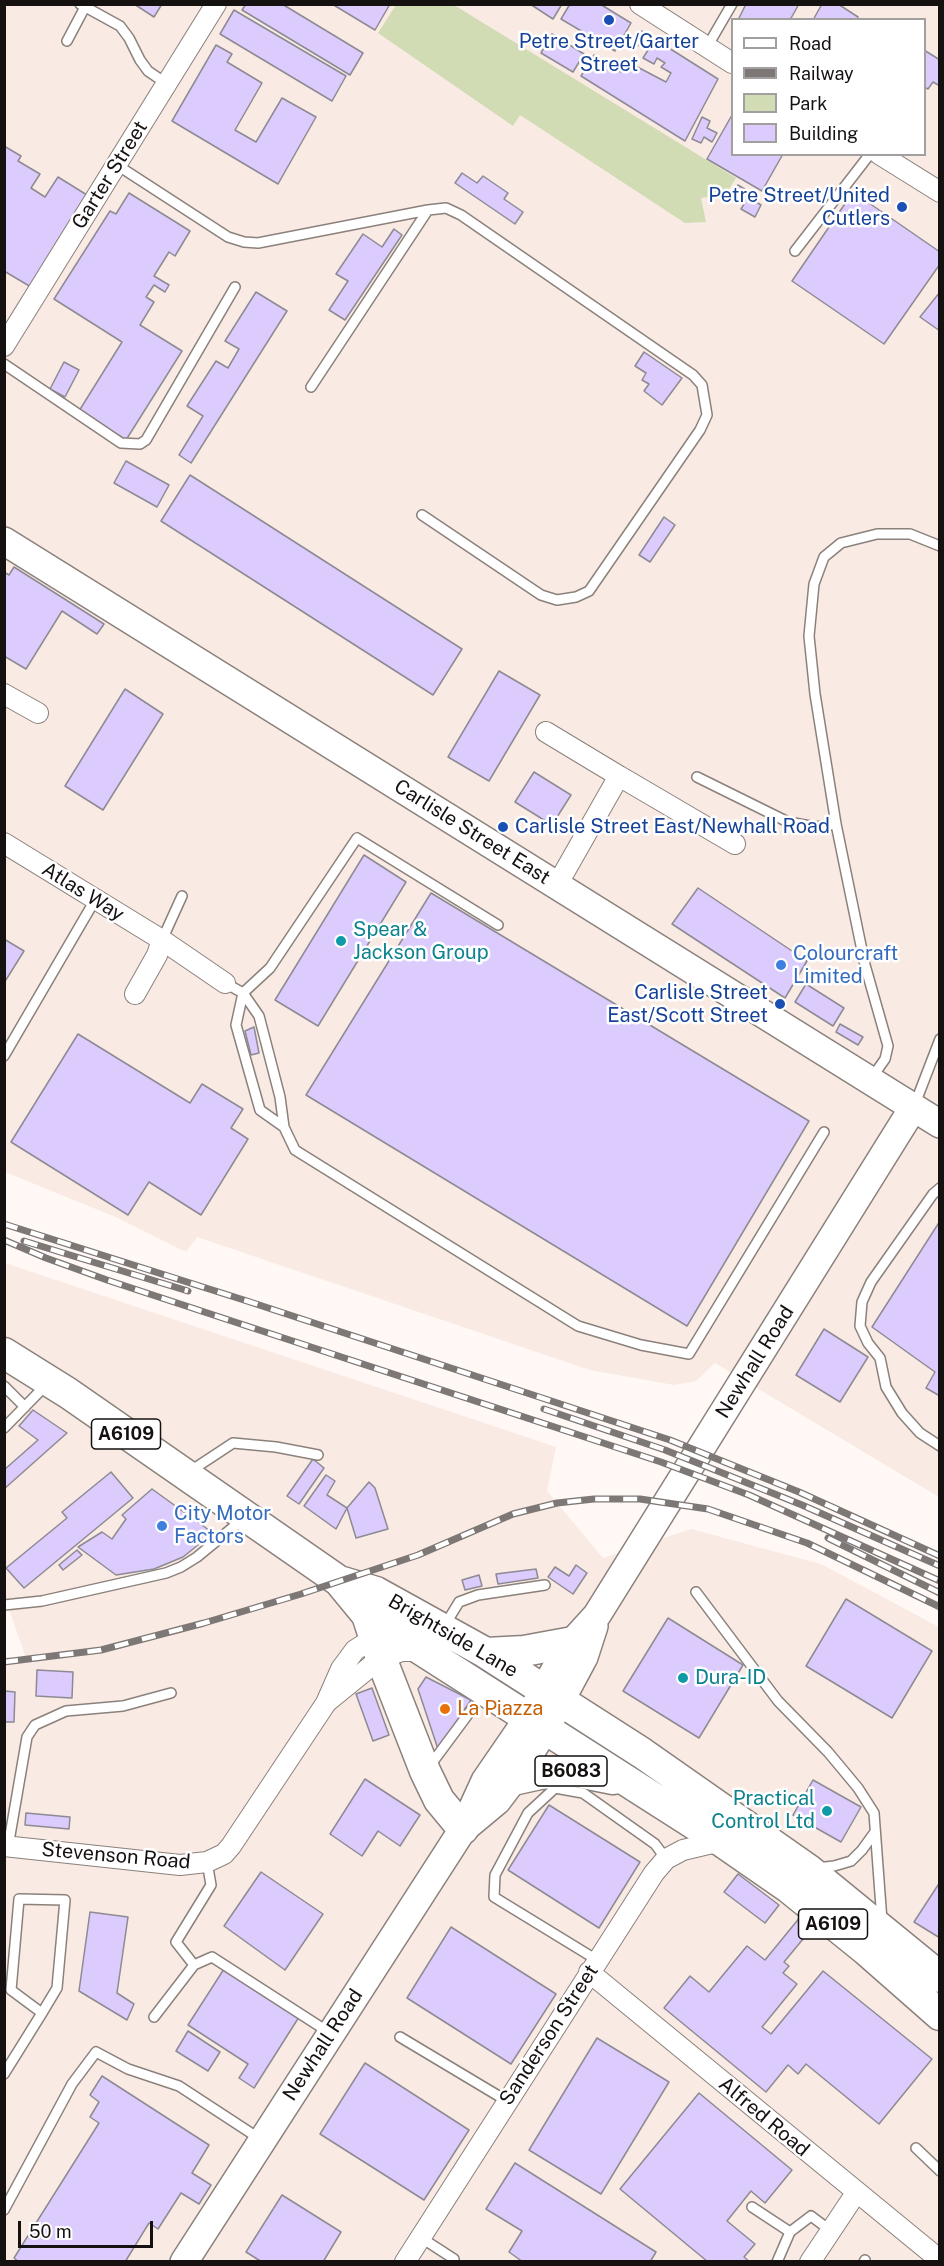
<!DOCTYPE html>
<html>
<head>
<meta charset="utf-8">
<style>
  body { margin:0 }
  #map { position:relative; width:944px; height:2266px; overflow:hidden; background:#fff8f5; font-family:"Public Sans",sans-serif }
  canvas { display:block }
  .frame { position:absolute; inset:0; border:6px solid #151110; pointer-events:none }
  .legend { position:absolute; left:731px; top:18px; width:195px; height:138px; box-sizing:border-box; background:#fff; border:2px solid #a1a09f; margin:0; padding:8px 10px; list-style:none; font-size:18px; color:#151110 }
  .legend li { display:flex; align-items:center; gap:12px; height:30px }
  .legend b { width:30px; border:2px solid #a1a09f }
  .scale { position:absolute; left:18px; top:2221px; width:135px; height:27px; box-sizing:border-box; border:3px solid #151110; border-top:0; padding-left:8px; font-size:18px; line-height:21px; white-space:nowrap; color:#151110; -webkit-text-stroke:4px #fff; paint-order:stroke }
</style>
</head>
<body>
<div id="map">
<canvas width="944" height="2266"></canvas>
<div class="frame"></div>
<ul class="legend">
<li><b style="height:8px;background:#fff"></b>Road</li>
<li><b style="height:8px;background:#7d7876"></b>Railway</li>
<li><b style="height:16px;background:#d1dcb4"></b>Park</li>
<li><b style="height:16px;background:#dcccfd"></b>Building</li>
</ul>
<div class="scale">50 m</div>
</div>
<script>
const g = document.querySelector('canvas').getContext('2d');
g.lineJoin = 'round';
function fill(path, color) {
  g.fillStyle = color;
  g.fill(path, 'evenodd');
}
function poly(rows) {
  const path = new Path2D();
  for (const r of rows) {
    path.moveTo(r[0], r[1]);
    for (let i = 2; i < r.length; i += 2) path.lineTo(r[i], r[i + 1]);
  }
  return path;
}
function trace(path, color, width, dash) {
  g.strokeStyle = color;
  g.lineWidth = width;
  g.lineCap = dash ? 'butt' : 'round';
  g.setLineDash(dash || []);
  g.stroke(path);
}
function write(font, color, halo, rows, align = 'center') {
  g.font = font + ' "Public Sans",sans-serif';
  g.lineWidth = 5;
  g.setLineDash([]);
  g.textBaseline = 'middle';
  g.strokeStyle = halo;
  g.fillStyle = color;
  for (const [text, x, y, turn = 0] of rows) {
    g.save();
    g.translate(x, y);
    g.rotate((+turn || 0) * Math.PI / 180);
    g.textAlign = isNaN(turn) ? turn : align;
    if (halo) g.strokeText(text, 0, 0);
    g.fillText(text, 0, 0);
    g.restore();
  }
}
const built = poly([
  [4,5,939,5,939,1497,715,1363,696,1381,674,1385,590,1370,197,1237,186,1252,118,1218,5,1172],
  [732,20,924,20,924,154,732,154],
  [5,1263,556,1447,547,1491,603,1558,691,1529,821,1564,939,1627,939,2261,5,2261,4,1657,26,1658,4,1595]
]);
const green = poly([
  [396,5,454,5,736,178,726,194,701,198,706,222,685,223,520,115,513,126,378,33]
]);
const building = poly([
  [134,4,162,4,154,17,134,4],
  [246,4,282,4,363,53,350,75,242,10,246,4],
  [332,4,390,4,375,30,332,4],
  [530,4,562,4,553,19,530,4],
  [570,4,600,4,631,23,615,51,561,19,570,4],
  [746,4,799,4,790,20,738,20,746,4],
  [822,4,838,4,858,17,857,20,813,20,822,4],
  [234,10,346,76,332,101,220,34,234,10],
  [642,31,718,79,685,141,581,76,594,55,621,72,626,61,666,82,671,73,661,67,665,63,657,58,654,64,643,58,648,50,636,44,642,31],
  [552,34,584,54,573,72,541,53,552,34],
  [216,45,232,54,227,62,262,83,235,130,256,142,282,98,316,117,278,184,172,121,216,45],
  [924,50,940,60,940,86,933,82,928,89,924,87,924,50],
  [732,115,732,154,783,154,762,191,707,159,732,115],
  [702,117,710,121,707,128,717,133,712,142,704,137,701,143,692,139,702,117],
  [4,146,21,156,18,161,40,174,31,188,45,197,58,177,87,195,31,287,4,271,4,146],
  [462,173,477,183,483,176,508,193,504,199,523,212,515,224,455,183,462,173],
  [738,185,751,193,748,197,761,205,755,217,741,209,744,204,731,196,738,185],
  [853,192,940,252,940,264,884,344,792,281,853,192],
  [129,193,190,231,175,256,169,252,154,276,169,285,165,292,154,285,146,297,154,302,140,325,182,351,126,440,79,411,122,342,54,299,110,211,116,214,129,193],
  [394,229,402,235,345,320,329,310,348,281,336,274,363,234,382,247,394,229],
  [256,292,287,311,191,463,179,455,203,416,187,406,216,361,228,368,239,349,225,341,256,292],
  [940,292,940,331,920,317,940,292],
  [644,352,682,378,662,405,644,391,649,384,642,380,646,373,635,366,644,352],
  [64,362,79,370,65,397,50,389,64,362],
  [126,461,169,485,157,507,114,483,126,461],
  [190,475,462,649,433,695,161,521,190,475],
  [664,517,675,525,650,562,639,555,664,517],
  [14,567,104,624,97,634,62,611,26,669,4,656,4,572,9,575,14,567],
  [499,671,540,695,489,781,448,757,499,671],
  [125,689,163,714,103,810,65,786,125,689],
  [534,772,571,795,552,825,515,802,534,772],
  [364,855,406,882,318,1026,275,1000,364,855],
  [698,888,807,961,785,998,672,924,698,888],
  [431,893,809,1121,687,1326,306,1095,431,893],
  [4,939,24,951,4,983,4,939],
  [806,984,844,1008,833,1026,795,1002,806,984],
  [840,1024,863,1037,858,1045,836,1032,840,1024],
  [254,1027,259,1053,251,1055,245,1031,254,1027],
  [78,1034,190,1103,202,1084,243,1109,231,1128,248,1139,201,1215,149,1182,128,1215,11,1142,78,1034],
  [940,1221,940,1396,926,1388,935,1372,872,1327,940,1221],
  [824,1329,868,1357,840,1402,796,1375,824,1329],
  [33,1410,67,1433,4,1489,4,1470,38,1440,19,1426,33,1410],
  [313,1459,324,1468,299,1504,287,1496,313,1459],
  [111,1472,133,1498,24,1588,6,1568,67,1518,62,1512,111,1472],
  [326,1475,335,1481,327,1495,347,1508,336,1529,304,1506,326,1475],
  [369,1482,375,1488,388,1529,356,1538,347,1508,369,1482],
  [152,1489,213,1533,183,1557,154,1569,116,1575,78,1547,102,1532,112,1539,126,1519,122,1515,152,1489],
  [77,1550,82,1555,63,1570,59,1565,77,1550],
  [576,1565,587,1573,573,1594,548,1577,555,1567,569,1576,576,1565],
  [536,1569,538,1578,498,1584,496,1574,536,1569],
  [479,1575,482,1586,465,1590,462,1580,479,1575],
  [846,1599,932,1651,892,1718,806,1666,846,1599],
  [668,1618,743,1665,699,1738,623,1691,668,1618],
  [37,1670,73,1672,72,1698,36,1696,37,1670],
  [426,1677,471,1700,438,1749,418,1689,426,1677],
  [372,1688,389,1735,373,1741,356,1694,372,1688],
  [5,1691,15,1692,14,1722,4,1722,5,1691],
  [365,1779,420,1815,400,1846,378,1831,362,1856,330,1834,365,1779],
  [813,1780,861,1807,841,1842,793,1815,813,1780],
  [549,1805,640,1862,599,1928,508,1870,549,1805],
  [26,1813,70,1817,69,1829,25,1825,26,1813],
  [261,1872,323,1914,285,1970,224,1926,261,1872],
  [738,1874,779,1905,765,1923,724,1892,738,1874],
  [940,1882,940,1938,914,1922,940,1882],
  [90,1912,128,1917,117,1993,134,2004,127,2020,79,1991,90,1912],
  [801,1916,813,1927,784,1962,789,1966,783,1973,797,1984,762,2027,771,2034,823,1971,932,2059,879,2124,806,2064,798,2074,788,2065,766,2092,664,2008,690,1976,709,1992,747,1946,765,1960,801,1916],
  [451,1927,556,1994,511,2064,407,1998,451,1927],
  [224,1969,299,2017,254,2088,239,2078,248,2064,188,2025,224,1969],
  [188,2031,220,2052,208,2071,176,2051,188,2031],
  [597,2038,669,2082,601,2194,529,2150,597,2038],
  [365,2063,469,2130,424,2200,320,2134,365,2063],
  [102,2076,209,2145,192,2173,211,2185,199,2204,181,2193,158,2229,149,2223,125,2262,19,2262,14,2258,99,2123,90,2117,99,2102,90,2095,102,2076],
  [699,2093,792,2170,765,2203,751,2191,727,2221,755,2244,744,2257,750,2262,708,2262,620,2189,699,2093],
  [515,2163,656,2252,650,2262,523,2262,509,2252,522,2231,486,2209,515,2163],
  [282,2195,341,2232,323,2262,262,2262,246,2252,282,2195]
]);
const service = poly([
  [80,4,120,26,129,38,140,60,148,71,167,84],
  [67,41,85,7],
  [707,47,732,4],
  [117,165,228,237,244,242,258,243,428,210,446,208,461,215,693,375,702,385,707,415,700,430,589,591,576,597,557,600,541,595,422,515],
  [795,251,870,154],
  [4,364,121,443,140,444,146,440,235,287],
  [311,387,428,210],
  [697,777,788,822,816,827,836,824],
  [162,940,182,896],
  [225,983,243,993,259,1016,280,1097,284,1127,295,1150,578,1326,641,1345,689,1354,824,1132],
  [4,1056,95,900],
  [871,1079,885,1059,888,1046,865,965,836,824,815,694,809,636,814,584,824,557,841,543,877,534,910,534,940,546],
  [915,1104,940,1039],
  [284,1127,260,1110,236,1025,243,993,270,968,357,838,498,925],
  [940,1188,933,1194,871,1282,862,1302,860,1326,868,1343,880,1358,886,1387,902,1413,920,1433,940,1446],
  [4,1386,25,1407],
  [4,1428,46,1385],
  [189,1472,233,1443,276,1447,318,1455],
  [696,1592,778,1701,828,1752,858,1788,874,1813,882,1921],
  [4,1605,42,1601,166,1573,181,1567,197,1557,242,1520],
  [445,1625,459,1602,478,1595,545,1585],
  [429,1767,472,1709],
  [8,1847,27,1737,35,1725,66,1711,123,1706,171,1693],
  [817,1868,834,1866,851,1861,862,1850,875,1832],
  [597,1960,494,1897,495,1875,528,1813,555,1788,583,1793,655,1844,666,1859],
  [194,1965,176,1942,211,1885,207,1862],
  [154,2017,194,1965,212,1957,330,2033],
  [400,2037,507,2101],
  [4,2074,42,2013,57,1988,65,1900,19,1899,11,1990,42,2013],
  [916,2148,940,2171],
  [752,2207,790,2232],
  [4,2210,72,2084,96,2052,128,2069,179,2086,260,2139],
  [420,2237,454,2259],
  [777,2262,790,2232,811,2216,831,2231],
  [864,2262,865,2260]
]);
const minor = poly([
  [640,4,732,63],
  [879,154,940,192],
  [4,346,216,4],
  [4,694,38,713],
  [546,732,619,776],
  [4,843,162,940,225,983],
  [557,885,619,776,735,844],
  [135,994,157,955,162,940],
  [328,1701,381,1658,402,1651,422,1651],
  [4,1846,180,1865,207,1862,224,1854,231,1846,326,1703,341,1669,355,1650,374,1638,384,1635],
  [589,1972,940,2260],
  [405,2262,654,1873,666,1859,683,1850,721,1841],
  [810,2262,856,2193]
]);
const secondary = poly([
  [4,541,940,1124],
  [467,1826,497,1801,513,1780,546,1728,584,1657,594,1626],
  [184,2262,463,1829,485,1781,529,1717,567,1648,597,1615,913,1108]
]);
const primary = poly([
  [4,1353,68,1393,339,1581,367,1615,721,1841,789,1888,866,1950,940,2015],
  [339,1581,376,1592,486,1653,642,1753,809,1870,940,1977],
  [367,1615,381,1658,425,1771,439,1800,463,1829],
  [486,1653,524,1651,573,1642],
  [513,1780,540,1774,573,1771,613,1779]
]);
const rail = poly([
  [4,1224,247,1301,670,1440,799,1492,940,1556],
  [4,1240,46,1258,107,1280,661,1462,749,1495,940,1581],
  [24,1241,188,1291],
  [544,1409,665,1450,715,1470,802,1505,940,1566],
  [828,1538,940,1593],
  [4,1662,101,1650,204,1623,301,1594,418,1555,513,1514,557,1503,594,1499,640,1499,708,1509,807,1543,940,1607]
]);
const markers = [
  [609,20,6,"#1a4fb4"],
  [902,207,6,"#1a4fb4"],
  [503,827,6,"#1a4fb4"],
  [341,941,6,"#0f9aa8"],
  [781,965,6,"#3f7fe0"],
  [780,1004,6,"#1a4fb4"],
  [162,1526,6,"#3f7fe0"],
  [683,1678,6,"#0f9aa8"],
  [445,1709,6,"#e8710a"],
  [827,1811,6,"#0f9aa8"]
];
const shields = [
  [126,1434,69],
  [571,1771,72],
  [833,1924,69]
];
const shieldNames = [
  ["A6109",126,1434],
  ["B6083",571,1771],
  ["A6109",833,1924]
];
const transitNames = [
  ["Petre Street/Garter",609,42,"center"],
  ["Street",609,65,"center"],
  ["Petre Street/United",890,196],
  ["Cutlers",890,219],
  ["Carlisle Street East/Newhall Road",515,827,"left"],
  ["Carlisle Street",768,993],
  ["East/Scott Street",768,1016]
];
const streetNames = [
  ["Garter Street",110,175,-58],
  ["Carlisle Street East",472,832,32],
  ["Atlas Way",83,892,32],
  ["Newhall Road",755,1362,-58],
  ["Brightside Lane",453,1636,30],
  ["Stevenson Road",116,1856,5],
  ["Sanderson Street",549,2035,-57],
  ["Newhall Road",323,2045,-57],
  ["Alfred Road",764,2117,40]
];
const cultureNames = [
  ["Spear &",353,930],
  ["Jackson Group",353,953],
  ["Dura-ID",695,1678],
  ["Practical",815,1799,"right"],
  ["Control Ltd",815,1822,"right"]
];
const shopNames = [
  ["Colourcraft",793,954],
  ["Limited",793,977],
  ["City Motor",174,1514],
  ["Factors",174,1537]
];
const foodNames = [
  ["La Piazza",457,1709]
];
fill(built, '#f9eae3');
fill(green, '#d1dcb4');
fill(building, '#dcccfd');
trace(building, '#8d8a93', 1.5);
trace(service, '#8b817c', 12);
trace(minor, '#8b817c', 22);
trace(secondary, '#8b817c', 30);
trace(primary, '#8b817c', 33);
trace(service, '#fff', 9);
trace(minor, '#fff', 20);
trace(secondary, '#fff', 27);
trace(primary, '#fff', 30);
trace(rail, '#7d7876', 7);
trace(rail, '#fff', 4.5, [14]);
for (const [x, y, r, color] of markers) {
  const dot = new Path2D();
  dot.arc(x, y, r, 0, 2 * Math.PI);
  g.fillStyle = color;
  g.fill(dot);
  trace(dot, '#fff', 2);
}
for (const [x, y, w] of shields) {
  const box = new Path2D();
  box.roundRect(x - w / 2, y - 15, w, 30, 4.5);
  g.fillStyle = '#fff';
  g.fill(box);
  trace(box, '#151110', 1.5);
}
write('bold 18px', '#151110', null, shieldNames);
write('20px', '#164399', '#fff', transitNames, 'right');
write('20px', '#151110', '#fff', streetNames);
write('20px', '#0d838f', '#fff', cultureNames, 'left');
write('20px', '#366cbe', '#fff', shopNames, 'left');
write('20px', '#c56008', '#fff', foodNames, 'left');
</script>
</body>
</html>
